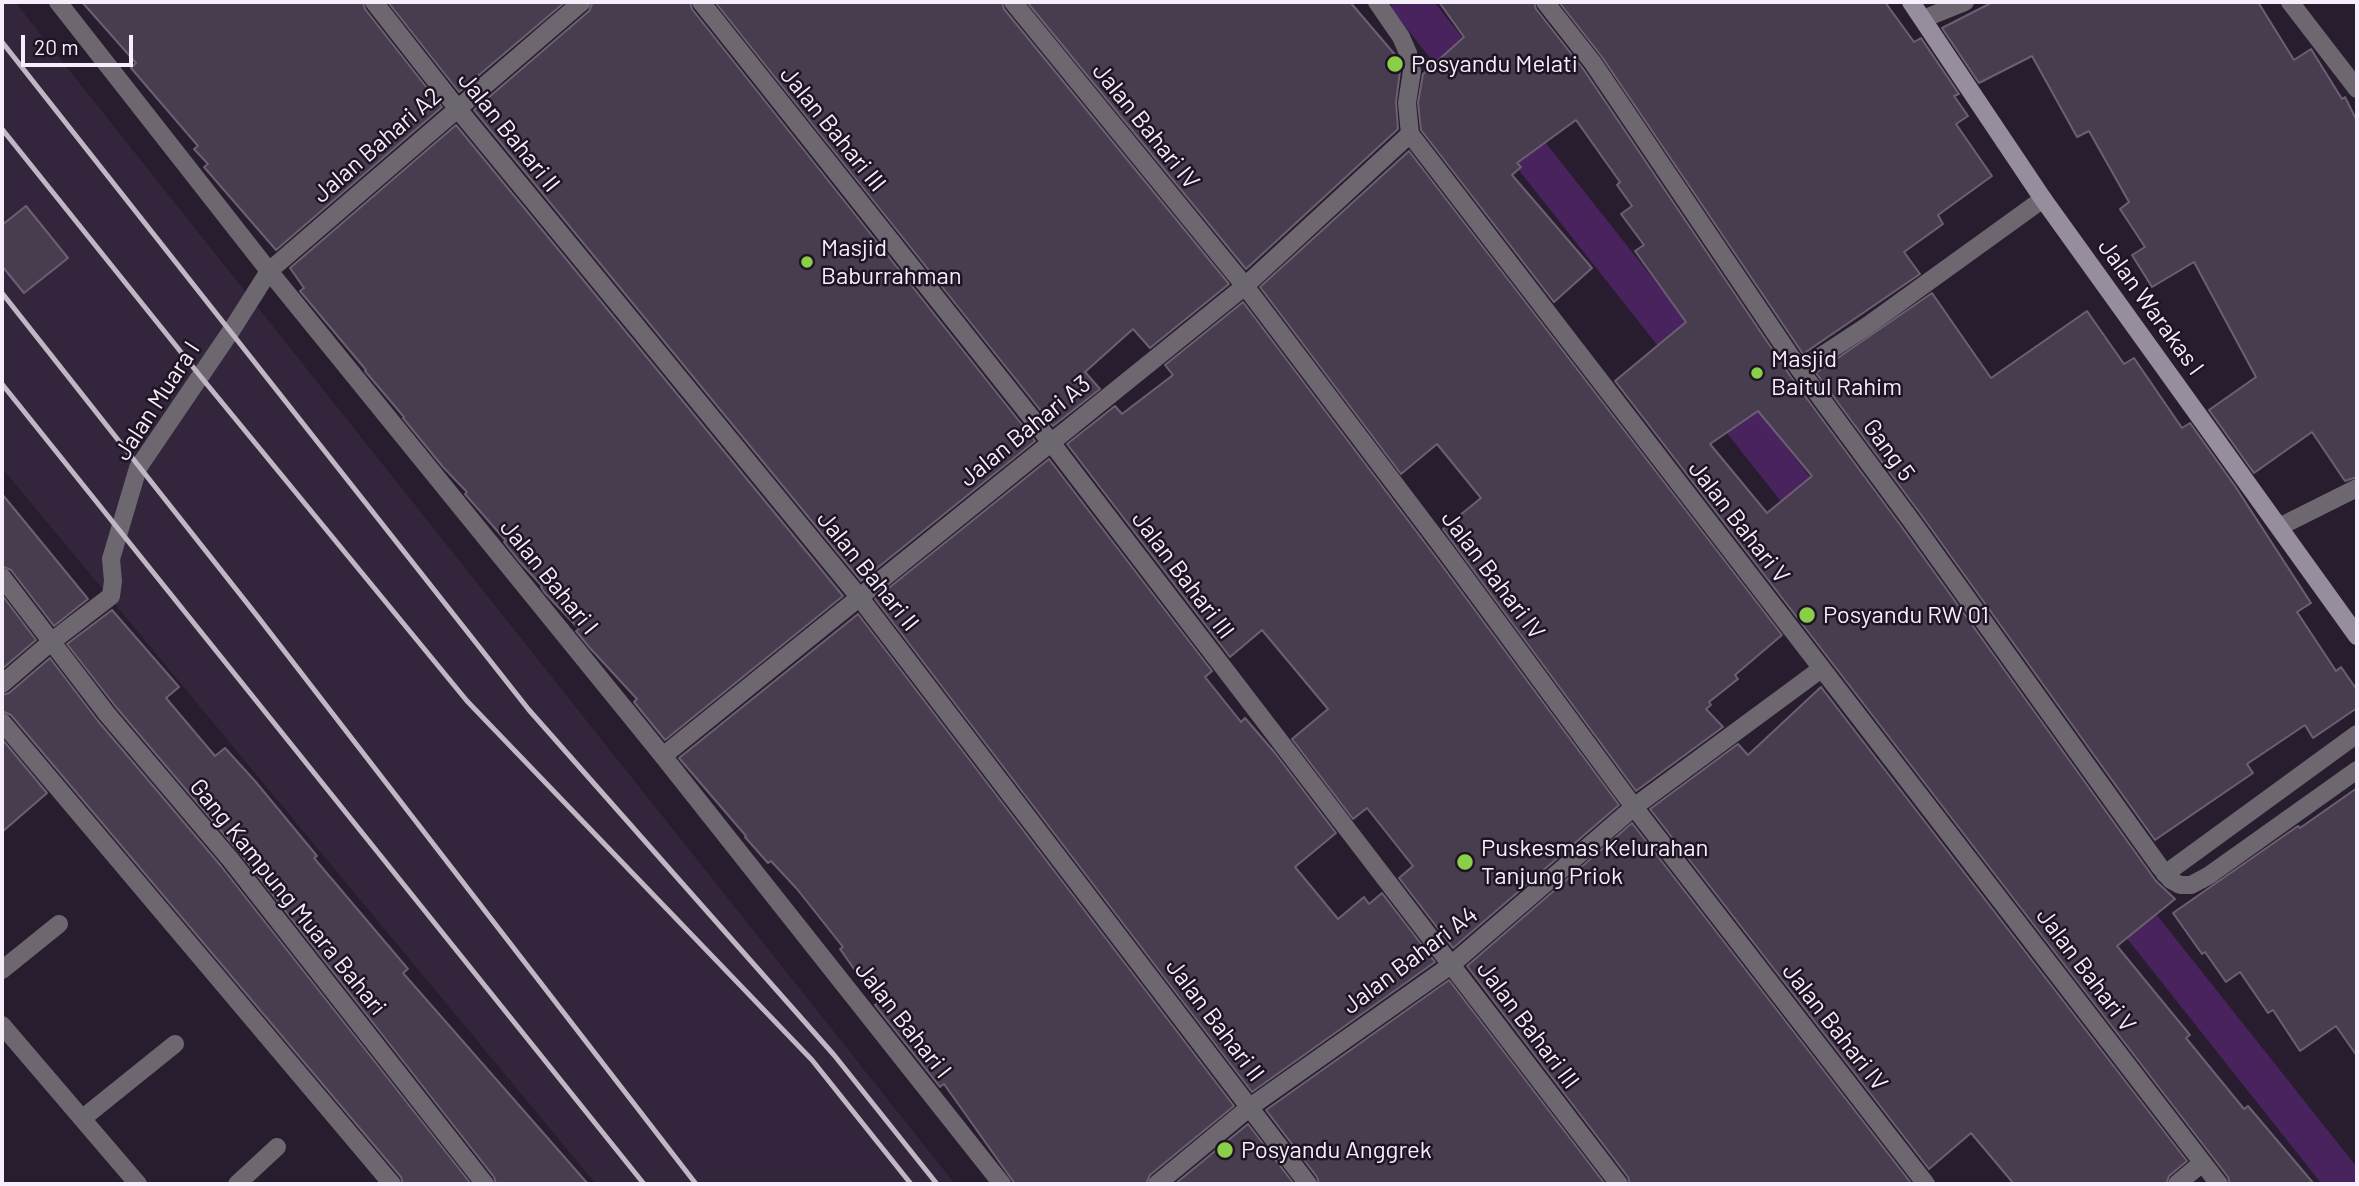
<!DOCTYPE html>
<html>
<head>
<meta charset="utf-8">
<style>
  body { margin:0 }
  #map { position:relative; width:2359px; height:1186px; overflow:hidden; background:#281d2e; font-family:Barlow,sans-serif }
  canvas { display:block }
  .frame { position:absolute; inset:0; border:4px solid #f6eefa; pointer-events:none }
  .scale { position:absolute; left:21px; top:35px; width:112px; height:32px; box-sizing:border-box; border:4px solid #f6eefa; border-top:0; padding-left:9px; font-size:21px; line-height:24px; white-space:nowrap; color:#f6eefa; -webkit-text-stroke:5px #1e1424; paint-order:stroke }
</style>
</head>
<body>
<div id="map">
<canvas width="2359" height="1186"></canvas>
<div class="frame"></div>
<div class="scale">20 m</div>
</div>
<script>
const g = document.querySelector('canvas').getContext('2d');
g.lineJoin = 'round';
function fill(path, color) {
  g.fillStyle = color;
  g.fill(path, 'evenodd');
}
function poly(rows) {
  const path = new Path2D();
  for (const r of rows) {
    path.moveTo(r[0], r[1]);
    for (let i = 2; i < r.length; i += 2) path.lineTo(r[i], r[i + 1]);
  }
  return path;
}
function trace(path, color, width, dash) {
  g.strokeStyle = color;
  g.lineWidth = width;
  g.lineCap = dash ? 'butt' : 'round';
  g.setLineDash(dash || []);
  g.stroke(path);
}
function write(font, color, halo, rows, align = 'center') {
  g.font = font + ' Barlow,sans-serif';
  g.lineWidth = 5;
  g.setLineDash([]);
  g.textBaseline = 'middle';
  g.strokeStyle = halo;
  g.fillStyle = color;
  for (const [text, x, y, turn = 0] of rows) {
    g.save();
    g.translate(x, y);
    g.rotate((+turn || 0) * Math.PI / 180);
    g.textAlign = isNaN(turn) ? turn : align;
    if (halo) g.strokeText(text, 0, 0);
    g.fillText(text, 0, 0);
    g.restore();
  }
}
const built = poly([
  [2,2,15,2,955,1184,596,1184,2,468]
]);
const canal = poly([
  [1410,2,1827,529],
  [2108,884,2346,1184]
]);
const building = poly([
  [82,2,363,2,365,9,442,107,276,250,204,167,208,164,194,149,198,146,131,68,136,63,82,2],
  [388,2,565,2,459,92,388,2],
  [593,2,690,2,692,9,1035,441,861,581,474,110,589,11,593,2],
  [715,2,1002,2,1004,9,1229,284,1150,348,1133,329,1085,372,1100,389,1053,426,715,2],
  [1027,2,1350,2,1397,57,1400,71,1396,102,1398,129,1246,269,1027,2],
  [1439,2,1534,2,1536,9,1584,70,1791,377,1904,530,2156,881,2175,899,2117,946,2190,1035,2186,1038,2244,1109,2248,1106,2314,1184,2230,1184,2228,1177,1615,381,1686,322,1635,251,1644,245,1621,214,1632,206,1617,185,1620,182,1576,120,1517,163,1521,167,1512,175,1592,268,1554,302,1421,130,1418,103,1423,74,1464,37,1439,2],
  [1758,411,1812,476,1767,513,1710,444,1758,411],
  [1559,2,1885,2,1914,42,1921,38,1959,94,1954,96,1968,116,1956,124,1992,176,1938,215,1943,224,1904,252,1920,274,1803,354,1602,57,1559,2],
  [1993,2,2258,2,2294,60,2311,49,2342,99,2345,97,2357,121,2357,477,2345,481,2312,432,2254,473,2209,410,2256,377,2194,262,2152,287,2132,255,2145,247,2120,209,2129,202,2089,131,2077,137,2032,56,1979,83,1942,28,1993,2],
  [456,125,843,596,665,740,634,702,637,699,589,647,576,631,579,629,544,592,541,587,542,586,519,561,504,542,506,541,465,494,467,492,443,467,403,418,404,417,365,371,366,370,300,291,304,288,290,268,456,125],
  [1409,151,1782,635,1735,675,1738,679,1709,702,1711,705,1706,709,1723,727,1636,791,1443,529,1481,498,1437,444,1401,474,1260,287,1409,151],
  [26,206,68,258,24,293,2,266,2,225,26,206],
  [1932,293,1991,378,2087,311,2124,364,2134,358,2182,428,2190,423,2235,486,2311,603,2297,612,2336,671,2341,667,2357,690,2357,708,2313,738,2305,725,2247,764,2253,773,2155,840,1922,516,1816,373,1932,293],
  [1243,302,1435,556,1619,805,1453,948,1399,878,1413,866,1367,808,1353,819,1292,739,1328,709,1262,630,1230,657,1067,444,1115,406,1122,414,1173,375,1165,365,1243,302],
  [1049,459,1212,671,1205,677,1241,722,1245,718,1275,753,1336,833,1295,867,1338,919,1364,897,1369,904,1382,893,1435,962,1252,1092,875,599,1049,459],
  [2,494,88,599,54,626,11,570,2,566,2,494],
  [2,595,36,640,2,669,2,595],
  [112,610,179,687,166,698,215,756,225,748,255,781,317,856,314,858,408,969,403,973,588,1184,496,1184,494,1177,239,852,116,707,67,644,112,610],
  [858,614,1234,1106,1150,1175,1146,1184,1015,1184,944,1084,940,1087,875,1005,878,1003,840,949,843,947,797,889,771,861,768,863,745,837,746,836,679,758,858,614],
  [50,658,98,721,221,866,471,1184,403,1184,401,1177,11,715,2,711,2,695,9,693,50,658],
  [1821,687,2187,1161,2169,1176,2166,1184,2014,1184,1971,1133,1929,1169,1650,809,1738,744,1748,755,1821,687],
  [2,739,47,793,2,832,2,739],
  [2357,788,2357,1056,2336,1026,2300,1051,2273,1010,2268,1013,2240,972,2226,982,2205,952,2202,954,2173,913,2298,826,2300,828,2357,788],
  [1632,823,1911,1183,1910,1184,1630,1184,1628,1177,1467,966,1632,823],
  [1449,980,1605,1184,1319,1184,1317,1177,1266,1110,1449,980],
  [1248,1124,1294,1184,1175,1184,1248,1124]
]);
const lane = poly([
  [2,970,59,924],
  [2,1025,138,1184],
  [83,1118,175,1044],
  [237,1184,277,1147]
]);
const street = poly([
  [58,2,269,271,663,756,1002,1184],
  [374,2,457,108,860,598,1308,1184],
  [701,2,1050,441,1619,1184],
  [1013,2,1245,286,1444,549,1634,807,1926,1184],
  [1377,2,1401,37,1408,53,1412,71,1407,103,1410,134,2219,1184],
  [1545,2,1593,63,1800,370,1913,523,2160,867,2171,880,2180,885,2191,885,2208,876,2357,770],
  [2290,2,2357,89],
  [1923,19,1965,2],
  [1800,370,1867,326,2043,199],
  [2279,527,2357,488],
  [2,577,107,714,230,859,485,1184],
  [2,684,51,642,111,596,113,581,111,559,138,468,231,331,269,271,582,2],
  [2,722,392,1184],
  [663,756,1245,286,1410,134],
  [2165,874,2357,734],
  [1157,1184,1250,1107,1451,965,1634,807,1821,669],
  [2177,1184,2202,1163]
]);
const secondary = poly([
  [1911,2,2043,199,2357,636]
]);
const rail = poly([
  [2,42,529,710,834,1055,937,1184],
  [2,129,201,377,467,701,812,1060,911,1184],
  [2,293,258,617,696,1184],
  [2,384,644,1184]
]);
const markers = [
  [1395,64,9,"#89cf48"],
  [807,262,7,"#89cf48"],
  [1757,373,7,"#89cf48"],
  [1807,615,9,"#89cf48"],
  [1465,862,9,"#89cf48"],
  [1225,1150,9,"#89cf48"]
];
const poiNames = [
  ["Posyandu Melati",1411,64],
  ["Masjid",821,248],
  ["Baburrahman",821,276],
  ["Masjid",1771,359],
  ["Baitul Rahim",1771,387],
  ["Posyandu RW 01",1823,615],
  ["Puskesmas Kelurahan",1481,848],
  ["Tanjung Priok",1481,876],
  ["Posyandu Anggrek",1241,1150]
];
const streetNames = [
  ["Jalan Bahari IV",1146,126,51],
  ["Jalan Bahari III",833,129,51],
  ["Jalan Bahari II",509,132,51],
  ["Jalan Bahari A2",377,145,-41],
  ["Jalan Warakas I",2151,307,54],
  ["Jalan Muara I",157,401,-57],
  ["Jalan Bahari A3",1025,431,-39],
  ["Gang 5",1889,450,54],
  ["Jalan Bahari V",1739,522,52],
  ["Jalan Bahari II",868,571,51],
  ["Jalan Bahari III",1183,575,53],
  ["Jalan Bahari IV",1493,575,53],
  ["Jalan Bahari I",549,577,51],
  ["Gang Kampung Muara Bahari",288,897,51],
  ["Jalan Bahari A4",1410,960,-37],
  ["Jalan Bahari V",2086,970,53],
  ["Jalan Bahari I",903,1020,52],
  ["Jalan Bahari II",1215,1020,53],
  ["Jalan Bahari III",1528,1025,53],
  ["Jalan Bahari IV",1835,1027,52]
];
fill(built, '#33253b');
trace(canal, '#49235d', 38);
fill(building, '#483c4f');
trace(building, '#6c5f73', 2);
trace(lane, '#6d6770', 18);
trace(street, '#6d6770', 18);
trace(secondary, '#978e9d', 18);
trace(rail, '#c0b7c5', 5);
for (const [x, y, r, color] of markers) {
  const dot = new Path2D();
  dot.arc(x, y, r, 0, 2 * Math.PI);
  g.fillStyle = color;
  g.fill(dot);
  trace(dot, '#1e1424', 2.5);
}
write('24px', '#f6eefa', '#1e1424', poiNames, 'left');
write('24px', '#f6eefa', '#1e1424', streetNames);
</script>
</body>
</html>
